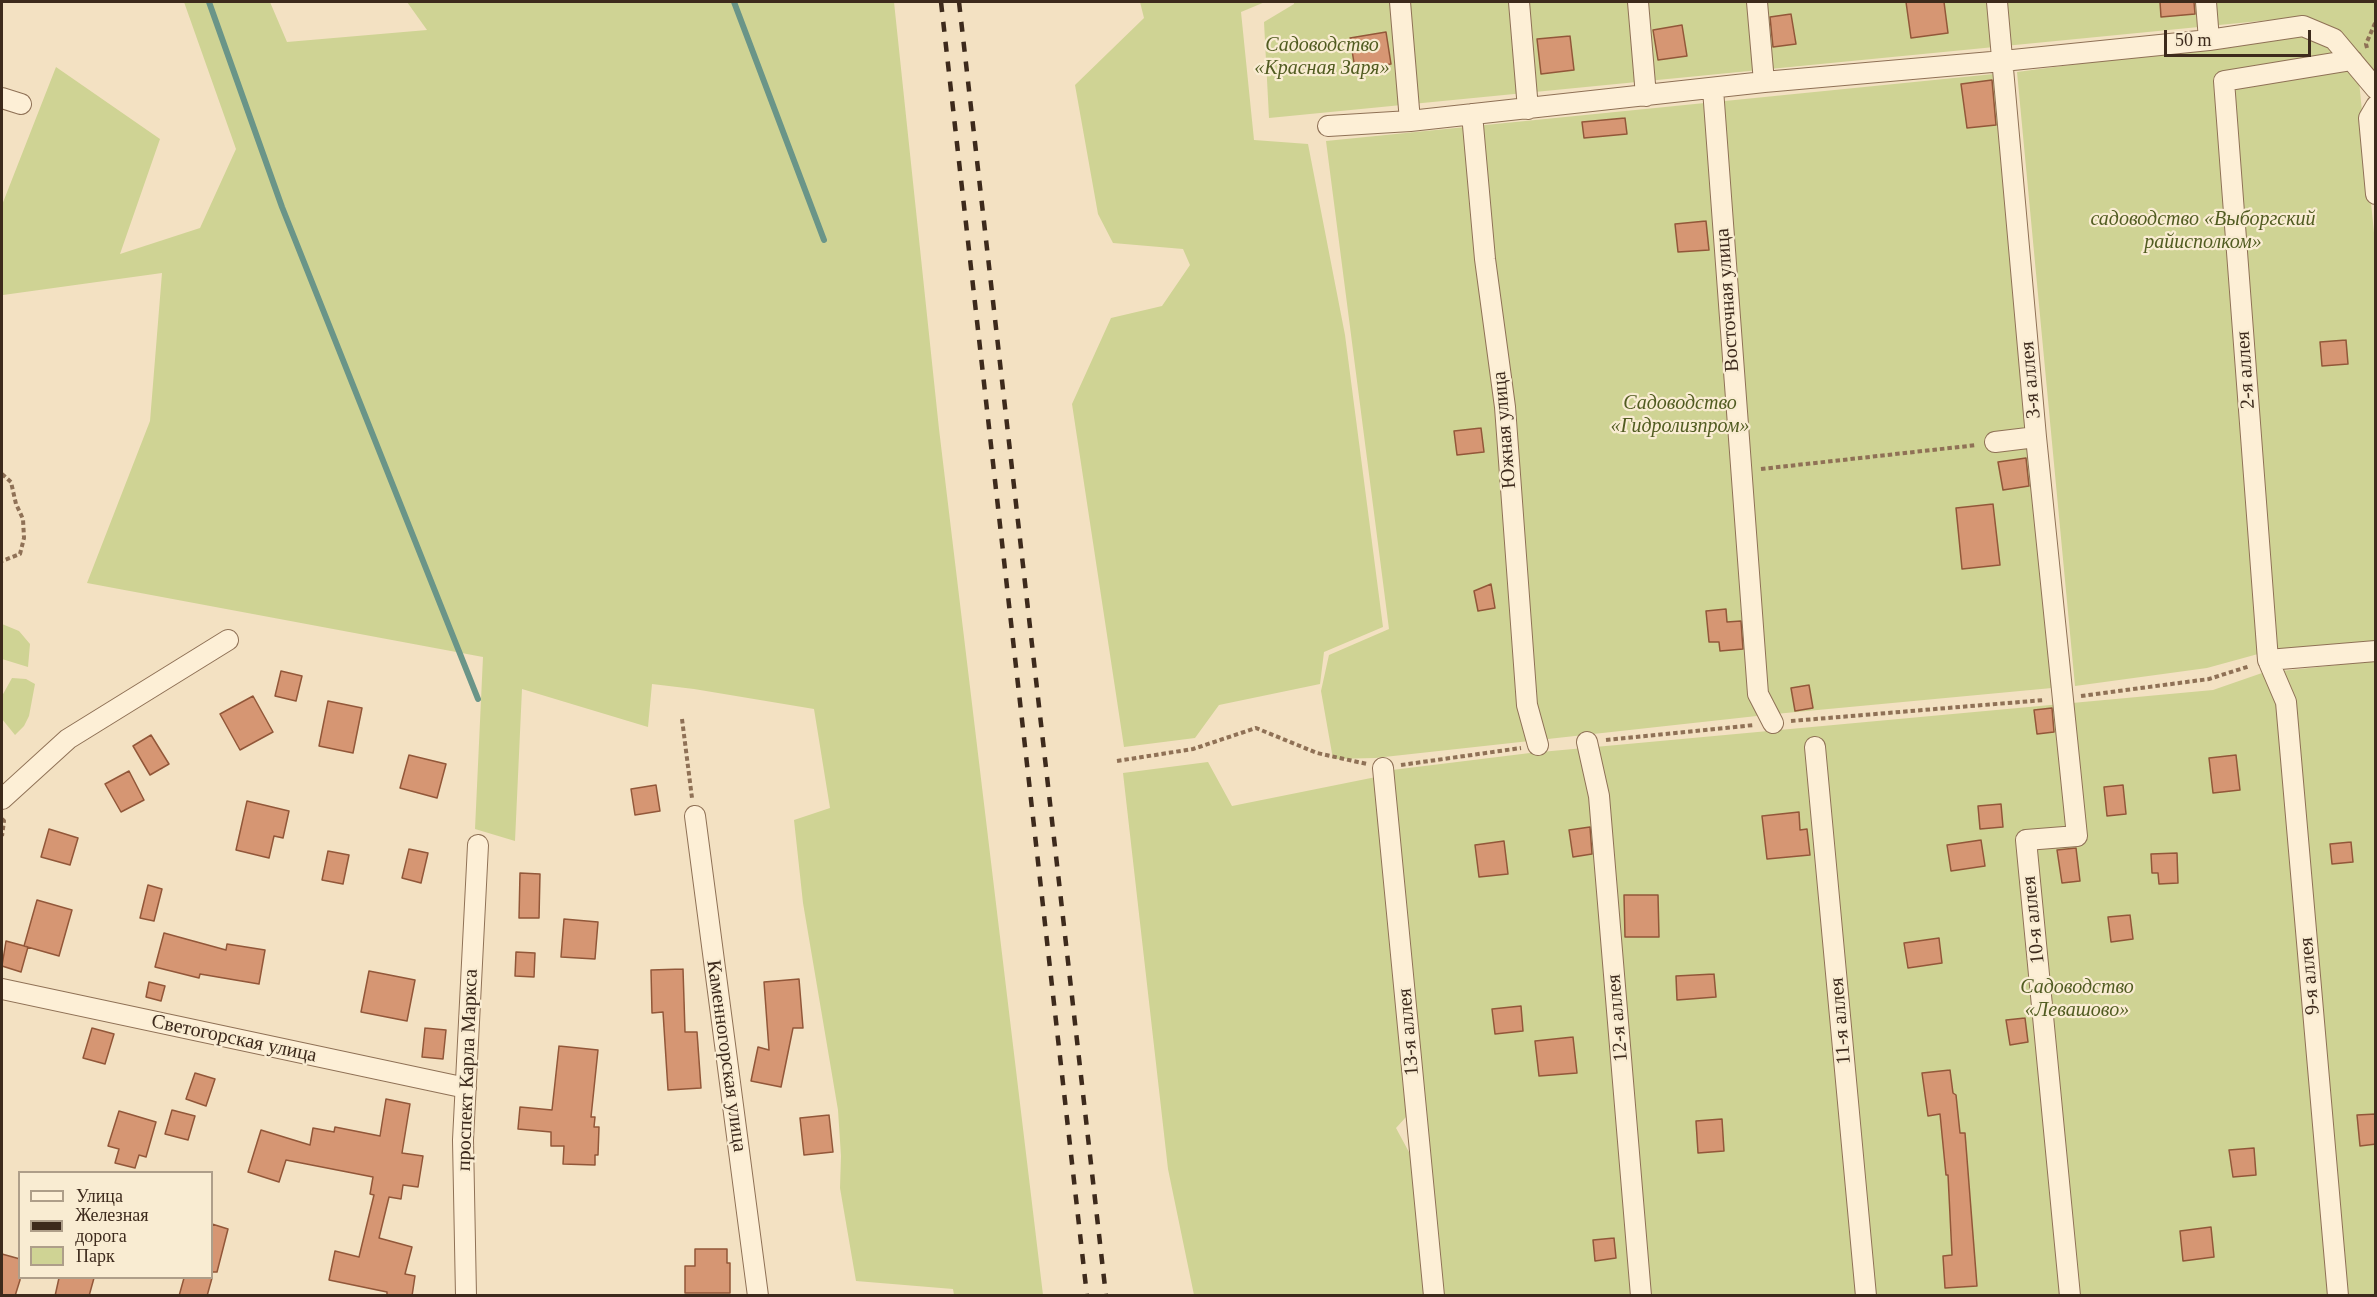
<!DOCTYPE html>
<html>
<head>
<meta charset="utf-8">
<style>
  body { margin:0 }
  #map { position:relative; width:2377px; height:1297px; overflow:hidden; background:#f3e1c2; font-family:"Times New Roman",serif }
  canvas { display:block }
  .frame { position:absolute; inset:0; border:3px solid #3d2a1c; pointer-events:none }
  .legend { position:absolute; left:18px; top:1171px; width:195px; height:108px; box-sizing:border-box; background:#f9ecd2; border:2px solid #ae9e89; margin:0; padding:8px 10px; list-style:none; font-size:18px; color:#3d2a1c }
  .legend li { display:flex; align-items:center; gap:12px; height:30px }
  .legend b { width:30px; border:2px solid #ae9e89 }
  .scale { position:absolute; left:2164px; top:30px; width:147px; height:27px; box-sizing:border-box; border:3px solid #3d2a1c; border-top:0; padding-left:8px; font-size:18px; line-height:21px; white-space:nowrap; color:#3d2a1c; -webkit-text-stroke:4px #f9ecd2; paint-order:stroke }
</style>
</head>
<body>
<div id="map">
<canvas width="2377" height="1297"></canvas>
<div class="frame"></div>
<ul class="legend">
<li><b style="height:8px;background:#fdefd6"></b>Улица</li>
<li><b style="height:8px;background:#3d2a1c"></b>Железная дорога</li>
<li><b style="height:16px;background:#cfd394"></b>Парк</li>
</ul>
<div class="scale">50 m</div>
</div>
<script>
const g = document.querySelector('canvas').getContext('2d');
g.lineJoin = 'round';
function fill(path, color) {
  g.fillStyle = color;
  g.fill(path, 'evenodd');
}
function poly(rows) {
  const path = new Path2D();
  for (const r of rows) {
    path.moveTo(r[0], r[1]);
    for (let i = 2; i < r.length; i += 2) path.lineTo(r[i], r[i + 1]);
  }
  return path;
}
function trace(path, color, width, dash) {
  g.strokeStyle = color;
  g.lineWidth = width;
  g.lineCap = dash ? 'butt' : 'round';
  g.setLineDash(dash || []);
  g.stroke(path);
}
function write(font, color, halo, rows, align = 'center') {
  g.font = font + ' "Times New Roman",serif';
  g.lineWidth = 4.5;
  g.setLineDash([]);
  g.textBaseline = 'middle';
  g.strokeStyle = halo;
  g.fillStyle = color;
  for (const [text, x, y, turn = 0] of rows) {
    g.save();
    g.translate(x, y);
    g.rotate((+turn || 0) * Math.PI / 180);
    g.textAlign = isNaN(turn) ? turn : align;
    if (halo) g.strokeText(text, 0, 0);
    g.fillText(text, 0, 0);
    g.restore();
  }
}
const green = poly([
  [184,2,270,2,287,42,427,30,407,2,894,2,939,429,1043,1295,954,1295,953,1289,856,1281,840,1188,841,1156,838,1110,803,903,794,820,830,808,814,709,694,689,652,684,648,727,522,689,515,841,475,829,483,657,87,583,150,421,162,273,3,295,2,205,56,67,160,139,120,254,200,228,236,149],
  [1140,2,1265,2,1241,12,1254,140,1308,144,1345,335,1383,627,1324,652,1320,684,1219,705,1195,738,1124,747,1072,404,1111,318,1162,306,1190,265,1183,249,1113,243,1098,214,1075,85,1144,18],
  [1294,2,2375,2,2375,150,2368,69,2301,17,1269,118,1264,22,1294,4],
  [2304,34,2330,44,2359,81,2376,253,2375,644,2258,654,2207,668,2075,686,2017,72],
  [1994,74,2052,688,1775,714,1375,758,1333,759,1321,691,1329,655,1389,629,1326,141],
  [2,624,19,631,30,644,28,667,2,659],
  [2375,661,2375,1295,1194,1295,1168,1169,1123,773,1208,762,1232,806,1376,777,1376,772,1530,753,2213,690,2262,673],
  [1406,1117,1407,1117,1410,1154,1396,1128],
  [12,678,26,679,35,684,29,716,24,726,15,735,2,719,2,696]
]);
const stream = poly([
  [209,2,282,207,478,699],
  [734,2,824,240]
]);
const building = poly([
  [1906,2,1944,2,1948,33,1911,38,1906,2],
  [2160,2,2194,2,2195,14,2161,17,2160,2],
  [1791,14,1796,44,1773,47,1770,17,1791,14],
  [1682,25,1687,56,1658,60,1653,30,1682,25],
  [1386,32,1391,64,1355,69,1350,38,1386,32],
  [1570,36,1574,70,1541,74,1537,39,1570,36],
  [1992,80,1996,125,1967,128,1961,84,1992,80],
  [1625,118,1627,134,1584,138,1582,122,1625,118],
  [1706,221,1709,250,1678,252,1675,224,1706,221],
  [2346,340,2348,364,2322,366,2320,342,2346,340],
  [1481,428,1484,452,1457,455,1454,431,1481,428],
  [2026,458,2029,486,2003,490,1998,462,2026,458],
  [1993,504,2000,565,1962,569,1956,508,1993,504],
  [1491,584,1495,608,1478,611,1474,591,1491,584],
  [1726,609,1727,622,1741,621,1743,649,1720,651,1719,642,1709,642,1706,611,1726,609],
  [281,671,302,676,296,701,275,696,281,671],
  [1809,685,1813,708,1795,711,1791,688,1809,685],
  [253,696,273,732,240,750,220,714,253,696],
  [328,701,362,708,353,753,319,746,328,701],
  [2052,708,2054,732,2037,734,2034,710,2052,708],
  [151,735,169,764,150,775,133,746,151,735],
  [409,755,446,764,437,798,400,788,409,755],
  [2236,755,2240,790,2213,793,2209,758,2236,755],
  [129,771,144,800,121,812,105,784,129,771],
  [656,785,660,811,635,815,631,789,656,785],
  [2123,785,2126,814,2107,816,2104,787,2123,785],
  [247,801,289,811,283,838,274,836,269,858,236,850,247,801],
  [2001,804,2003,827,1980,829,1978,806,2001,804],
  [1799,812,1800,830,1807,829,1810,855,1767,859,1762,816,1799,812],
  [1590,827,1592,854,1573,857,1569,830,1590,827],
  [49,829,78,838,70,865,41,857,49,829],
  [1981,840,1985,866,1951,871,1947,845,1981,840],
  [1504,841,1508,874,1479,877,1475,845,1504,841],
  [2351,842,2353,862,2332,864,2330,844,2351,842],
  [2076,848,2080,881,2062,883,2057,850,2076,848],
  [409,849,428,853,421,883,402,878,409,849],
  [328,851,349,855,343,884,322,880,328,851],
  [2177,853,2178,883,2159,884,2158,873,2152,873,2151,854,2177,853],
  [520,873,540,874,539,918,519,918,520,873],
  [148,885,162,889,154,921,140,918,148,885],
  [1624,895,1658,895,1659,937,1625,937,1624,895],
  [37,900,72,910,59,956,24,946,37,900],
  [2130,915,2133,939,2111,942,2108,917,2130,915],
  [564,919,598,922,595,959,561,957,564,919],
  [164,933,226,950,227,944,265,950,259,984,200,974,199,978,155,967,164,933],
  [1939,938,1942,963,1908,968,1904,943,1939,938],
  [6,941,28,947,21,972,2,966,6,941],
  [516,952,535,953,534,977,515,976,516,952],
  [683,969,685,1032,697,1032,701,1088,668,1090,663,1012,652,1013,651,970,683,969],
  [369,971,415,980,407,1021,361,1012,369,971],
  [1714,974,1716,997,1677,1000,1676,976,1714,974],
  [799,979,803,1028,793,1028,781,1087,751,1081,758,1047,769,1050,764,982,799,979],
  [149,982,165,986,161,1001,146,997,149,982],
  [1521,1006,1523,1031,1495,1034,1492,1009,1521,1006],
  [2025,1018,2028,1042,2010,1045,2006,1020,2025,1018],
  [92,1028,114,1034,105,1064,83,1058,92,1028],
  [425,1028,446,1030,443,1059,422,1057,425,1028],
  [1573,1037,1577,1073,1539,1076,1535,1041,1573,1037],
  [559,1046,598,1050,591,1117,595,1117,594,1127,599,1127,598,1155,595,1155,595,1165,563,1164,564,1146,551,1146,551,1132,518,1129,520,1107,552,1110,559,1046],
  [1950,1070,1953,1093,1956,1095,1960,1133,1965,1133,1977,1286,1945,1288,1943,1256,1952,1255,1948,1175,1946,1175,1940,1114,1928,1116,1922,1073,1950,1070],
  [195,1073,215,1079,206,1106,186,1099,195,1073],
  [386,1099,410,1104,402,1153,423,1156,418,1187,403,1185,401,1199,389,1197,379,1238,412,1247,405,1274,415,1276,412,1296,387,1296,387,1292,329,1280,335,1251,359,1257,374,1195,370,1194,373,1177,286,1160,279,1182,248,1172,261,1130,310,1145,313,1128,334,1132,335,1127,380,1136,386,1099],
  [172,1110,195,1116,188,1140,165,1134,172,1110],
  [119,1111,156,1122,146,1157,139,1155,135,1168,115,1163,119,1149,108,1146,119,1111],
  [2376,1114,2376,1144,2360,1146,2357,1115,2376,1114],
  [829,1115,833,1152,804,1155,800,1118,829,1115],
  [1722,1119,1724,1151,1698,1153,1696,1121,1722,1119],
  [2254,1148,2256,1175,2233,1177,2229,1150,2254,1148],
  [212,1224,228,1229,217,1272,212,1272,212,1224],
  [2211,1227,2214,1257,2183,1261,2180,1231,2211,1227],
  [1614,1238,1616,1258,1595,1261,1593,1240,1614,1238],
  [695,1249,727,1249,727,1263,730,1263,730,1293,685,1293,685,1266,695,1266,695,1249],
  [2,1254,20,1259,20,1280,15,1296,2,1296,2,1254],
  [59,1278,94,1278,89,1296,55,1296,59,1278],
  [184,1278,212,1278,207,1296,179,1296,184,1278]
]);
const path = poly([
  [2367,48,2366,44,2376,21],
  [1761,469,1977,445],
  [2,474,11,482,16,504,23,519,24,538,20,554,2,561],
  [2081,696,2209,679,2250,666],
  [682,719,692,798],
  [1791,721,2044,700],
  [1606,740,1754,725],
  [1117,761,1193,749,1256,728,1317,753,1367,764],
  [1401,765,1521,748],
  [2,819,4,821,2,836]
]);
const minor = poly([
  [1400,2,1410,121],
  [1519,2,1528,109],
  [1638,2,1646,96],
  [1757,2,1764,82],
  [1997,2,2036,437,2077,836,2026,840,2070,1296],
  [2206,2,2209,40],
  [1713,89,1758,694,1773,723],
  [2,98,21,104],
  [2376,106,2369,118,2376,194],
  [1472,114,1485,259,1505,407,1527,705,1538,745],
  [1328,126,1410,121,1764,82,2003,61,2209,40,2303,26,2334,39,2376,89],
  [1995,442,2036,437],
  [2268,660,2376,651],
  [1587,742,1599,796,1641,1296],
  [1815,747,1866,1296],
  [1383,768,1434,1296],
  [2,799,68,739,228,640],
  [695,816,758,1296],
  [2,989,466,1088],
  [466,1296,463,1140,478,845],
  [2338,1296,2286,702,2268,660,2224,81,2352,60]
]);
const rail = poly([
  [941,2,1087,1296],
  [959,2,1106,1296]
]);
const parkNames = [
  ["Садоводство",1322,46],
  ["«Красная Заря»",1322,69],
  ["садоводство «Выборгский",2203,220],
  ["райисполком»",2203,243],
  ["Садоводство",1680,404],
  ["«Гидролизпром»",1680,427],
  ["Садоводство",2077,988],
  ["«Левашово»",2077,1011]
];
const streetNames = [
  ["Восточная улица",1728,300,-94],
  ["2-я аллея",2246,370,-94],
  ["3-я аллея",2031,380,-95],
  ["Южная улица",1505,430,-95],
  ["10-я аллея",2034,920,-96],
  ["9-я аллея",2310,976,-95],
  ["12-я аллея",1618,1018,-95],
  ["11-я аллея",1841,1021,-95],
  ["13-я аллея",1409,1032,-95],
  ["Светогорская улица",234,1039,12],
  ["Каменногорская улица",726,1056,82],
  ["проспект Карла Маркса",468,1070,-88]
];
fill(green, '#cfd394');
trace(stream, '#6a9588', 6);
fill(building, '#d69673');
trace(building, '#925739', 1.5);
trace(minor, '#8f7156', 22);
trace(path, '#8f7156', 4, [4.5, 3]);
trace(minor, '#fdefd6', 20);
trace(rail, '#3d2a1c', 4.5, [10, 10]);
write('italic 20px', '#515c21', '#f9ecd2', parkNames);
write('20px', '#3d2a1c', '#f9ecd2', streetNames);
</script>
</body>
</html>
